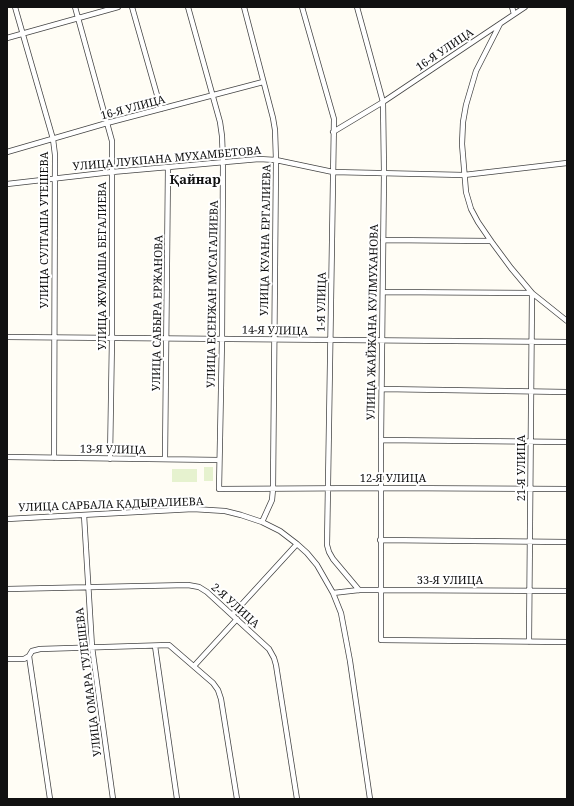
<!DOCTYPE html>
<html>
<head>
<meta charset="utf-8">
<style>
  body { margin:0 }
  #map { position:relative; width:574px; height:806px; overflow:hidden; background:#fffdf5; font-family:"Noto Serif",serif }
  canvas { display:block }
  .frame { position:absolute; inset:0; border:8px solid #111; pointer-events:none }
</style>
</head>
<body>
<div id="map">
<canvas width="574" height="806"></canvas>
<div class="frame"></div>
</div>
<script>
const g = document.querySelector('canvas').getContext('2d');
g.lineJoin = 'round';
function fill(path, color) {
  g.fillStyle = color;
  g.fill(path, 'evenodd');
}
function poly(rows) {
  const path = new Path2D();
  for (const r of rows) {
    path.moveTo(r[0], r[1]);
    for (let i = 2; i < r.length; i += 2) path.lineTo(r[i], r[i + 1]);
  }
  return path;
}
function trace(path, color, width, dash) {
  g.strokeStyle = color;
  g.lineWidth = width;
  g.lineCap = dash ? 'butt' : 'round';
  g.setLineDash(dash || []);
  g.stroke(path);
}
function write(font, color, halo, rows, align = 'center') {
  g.font = font + ' "Noto Serif",serif';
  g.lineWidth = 4;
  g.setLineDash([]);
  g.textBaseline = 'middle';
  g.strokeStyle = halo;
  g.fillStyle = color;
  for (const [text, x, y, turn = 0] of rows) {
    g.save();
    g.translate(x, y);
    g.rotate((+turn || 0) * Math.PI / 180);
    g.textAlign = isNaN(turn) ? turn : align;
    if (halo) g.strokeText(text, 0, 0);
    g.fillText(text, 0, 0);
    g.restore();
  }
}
const pitch = poly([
  [204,467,213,467,213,481,204,481],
  [172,469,197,469,197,482,172,482]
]);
const minor = poly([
  [15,7,53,139,55,155,54,458],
  [75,7,112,141,112,338,110,459],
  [132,7,161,109],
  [188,7,220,122,222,136,223,162,222,339,219,489,381,488,567,489],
  [244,7,273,118,275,130,276,160,273,489,272,500,262,522],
  [302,7,334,119,327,545,329,552,333,559,359,590],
  [357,7,383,102,384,173,381,440,381,640,567,642],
  [512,7,514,14],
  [500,24,476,71,466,105,463,122,462,144,466,192,471,209,478,222,491,241,511,268,532,293,567,321],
  [7,38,118,7],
  [333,132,383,102,525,7],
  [7,152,107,123,263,82],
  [7,184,112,172,259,159,276,160,333,172,464,175,567,163],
  [383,240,491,241],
  [383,292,532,293,529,642],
  [7,337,567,342],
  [382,389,567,392],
  [381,440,567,442],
  [7,457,219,460],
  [165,459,168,167],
  [84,515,92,647,113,799],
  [7,519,193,509,225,511,241,515,262,522,280,531,297,544,307,553,317,565,333,593,341,613,350,661,370,799],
  [380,540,567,542],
  [7,589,188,585,199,587,207,592,269,649,274,658,276,665,297,799],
  [333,593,359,590,380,590,567,591],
  [232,615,297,544],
  [155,646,177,799],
  [29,656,50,799],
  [7,659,24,659,29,656,32,651,40,649,169,645,213,683,218,690,221,699,237,799],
  [194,666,237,619]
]);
const streetNames = [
  ["16-Я УЛИЦА",445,50,-34],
  ["16-Я УЛИЦА",133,108,-15],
  ["УЛИЦА ЛУКПАНА МУХАМБЕТОВА",167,159,-5],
  ["УЛИЦА СУЛТАША УТЕШЕВА",45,230,-90],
  ["УЛИЦА КУАНА ЕРГАЛИЕВА",266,240,-89],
  ["УЛИЦА ЖУМАША БЕГАЛИЕВА",103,266,-90],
  ["УЛИЦА ЕСЕНЖАН МУСАГАЛИЕВА",213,294,-89],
  ["1-Я УЛИЦА",322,302,-89],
  ["УЛИЦА САБЫРА ЕРЖАНОВА",158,313,-89],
  ["УЛИЦА ЖАЙЖАНА КУЛМУХАНОВА",373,322,-89],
  ["14-Я УЛИЦА",275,331,1],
  ["13-Я УЛИЦА",113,450,1],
  ["21-Я УЛИЦА",522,468,-90],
  ["12-Я УЛИЦА",393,479],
  ["УЛИЦА САРБАЛА ҚАДЫРАЛИЕВА",111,505,-2],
  ["33-Я УЛИЦА",450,581],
  ["2-Я УЛИЦА",235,606,42],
  ["УЛИЦА ОМАРА ТУЛЕШЕВА",89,682,-97]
];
const quarterNames = [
  ["Қайнар",195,180]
];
fill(pitch, '#e6f2cf');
trace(minor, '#444', 6);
trace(minor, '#fff', 4.5);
write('11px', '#111', '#fff', streetNames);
write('bold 13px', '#111', '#fff', quarterNames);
</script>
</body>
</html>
